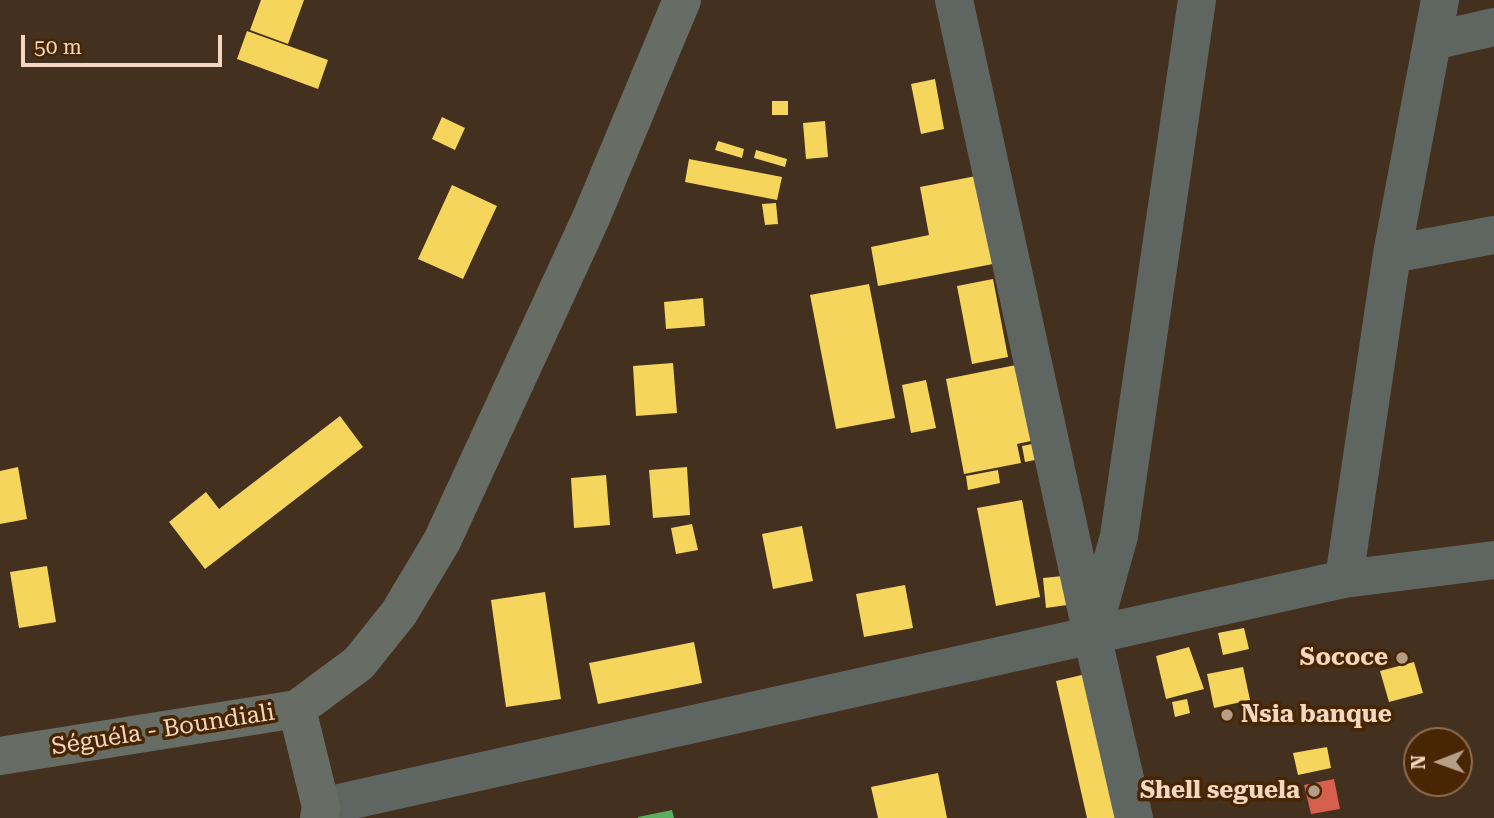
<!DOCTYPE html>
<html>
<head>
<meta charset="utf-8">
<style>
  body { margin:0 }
  #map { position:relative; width:1494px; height:818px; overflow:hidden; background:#44301e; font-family:"Roboto Serif",serif }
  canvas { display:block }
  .north { position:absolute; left:1403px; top:727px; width:70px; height:70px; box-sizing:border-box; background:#482503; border:2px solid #8d6c4f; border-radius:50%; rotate:269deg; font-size:19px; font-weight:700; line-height:28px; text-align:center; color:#f4d7c1 }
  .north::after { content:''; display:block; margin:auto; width:24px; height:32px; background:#b69d88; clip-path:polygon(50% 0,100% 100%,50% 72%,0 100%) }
  .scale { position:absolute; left:21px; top:35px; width:201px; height:32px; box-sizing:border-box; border:4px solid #f4d7c1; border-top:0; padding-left:9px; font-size:21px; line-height:24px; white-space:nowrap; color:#f4d7c1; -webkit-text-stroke:5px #482503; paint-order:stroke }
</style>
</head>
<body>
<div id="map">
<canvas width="1494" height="818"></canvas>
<div class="north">N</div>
<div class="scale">50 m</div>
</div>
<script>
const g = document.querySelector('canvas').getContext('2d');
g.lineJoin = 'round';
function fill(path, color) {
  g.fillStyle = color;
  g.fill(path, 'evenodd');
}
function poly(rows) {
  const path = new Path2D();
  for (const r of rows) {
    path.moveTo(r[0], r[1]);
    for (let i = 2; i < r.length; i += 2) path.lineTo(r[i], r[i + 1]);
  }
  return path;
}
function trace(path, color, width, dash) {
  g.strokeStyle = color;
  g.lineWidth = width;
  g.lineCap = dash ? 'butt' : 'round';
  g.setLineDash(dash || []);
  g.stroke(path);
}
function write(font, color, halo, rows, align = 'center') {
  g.font = font + ' "Roboto Serif",serif';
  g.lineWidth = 7;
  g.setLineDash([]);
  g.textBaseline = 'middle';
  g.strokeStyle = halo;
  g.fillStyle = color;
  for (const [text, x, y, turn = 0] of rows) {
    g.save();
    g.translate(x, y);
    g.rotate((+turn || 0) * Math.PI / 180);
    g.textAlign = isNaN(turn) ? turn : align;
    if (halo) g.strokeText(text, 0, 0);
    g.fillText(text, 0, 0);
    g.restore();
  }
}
const homes = poly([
  [261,0,304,0,288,44,250,30],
  [247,31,328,60,318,89,237,59],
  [935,79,944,129,921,134,911,84],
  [772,101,788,101,788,115,772,115],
  [442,117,465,128,455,150,432,139],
  [825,121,828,157,806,159,803,123],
  [718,141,744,149,742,158,715,150],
  [756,150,787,159,785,167,754,158],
  [689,159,782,177,777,200,685,182],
  [976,176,993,264,878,286,871,247,929,235,920,187],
  [452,185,497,206,463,279,418,259],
  [776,203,778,224,765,225,762,204],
  [993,279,1008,357,972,364,957,286],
  [869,284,895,418,836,429,810,295],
  [703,298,705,326,666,329,664,302],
  [673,363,677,413,636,416,633,366],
  [1026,363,1040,439,1017,444,1021,463,964,474,946,379],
  [926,380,936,428,911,433,902,385],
  [340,416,363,447,205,569,169,522,206,492,219,509],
  [1042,442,1045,458,1025,462,1022,446],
  [18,467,27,519,0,524,0,471],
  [687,467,690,515,653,518,649,470],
  [998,470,1000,483,968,490,966,476],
  [606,475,610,525,574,528,571,478],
  [1022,500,1040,597,996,606,977,508],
  [692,524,698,550,676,554,671,528],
  [802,526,813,581,773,589,762,534],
  [47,566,56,622,19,628,10,572],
  [1063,576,1067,605,1046,608,1043,578],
  [905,585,913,628,864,637,856,594],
  [545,592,561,699,506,707,491,600],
  [1244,628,1249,649,1223,655,1218,633],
  [694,642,702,683,598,704,589,663],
  [1189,647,1204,689,1166,699,1156,656],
  [1414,662,1423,693,1389,702,1380,671],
  [1243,667,1250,700,1214,708,1207,674],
  [1086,674,1118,818,1087,818,1056,681],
  [1187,699,1190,713,1175,717,1172,702],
  [1327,747,1331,768,1298,775,1293,753],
  [938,773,947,818,878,818,871,787]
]);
const shops = poly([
  [1334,779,1340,809,1311,814,1304,785]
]);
const public = poly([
  [672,810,674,818,638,818,638,817]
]);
const minor = poly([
  [954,0,1092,635,1134,818],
  [1433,41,1494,27],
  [1392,254,1494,235],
  [1344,579,1392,254,1440,0],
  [1093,629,1119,536,1197,0],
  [321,807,1344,579,1494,560]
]);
const major = poly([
  [297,709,321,807,319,818],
  [0,756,297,709,359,663,399,613,442,541,591,218,682,0]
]);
const markers = [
  [1402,658,7,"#b69d88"],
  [1227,715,7,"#b69d88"],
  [1314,791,7,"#b69d88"]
];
const poiNames = [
  ["Sococe",1388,658],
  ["Nsia banque",1241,715,"left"],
  ["Shell seguela",1300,791]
];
const streetNames = [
  ["Séguéla - Boundiali",163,730,-9]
];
fill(homes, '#f6d55c');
fill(shops, '#d6604d');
fill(public, '#5aae61');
trace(minor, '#5f6661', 38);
trace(major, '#676d65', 38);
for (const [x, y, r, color] of markers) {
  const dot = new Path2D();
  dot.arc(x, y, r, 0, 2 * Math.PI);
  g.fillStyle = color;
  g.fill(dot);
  trace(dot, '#482503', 2.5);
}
write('bold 24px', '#f4d7c1', '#482503', poiNames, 'right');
write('24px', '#f4d7c1', '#482503', streetNames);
</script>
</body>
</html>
